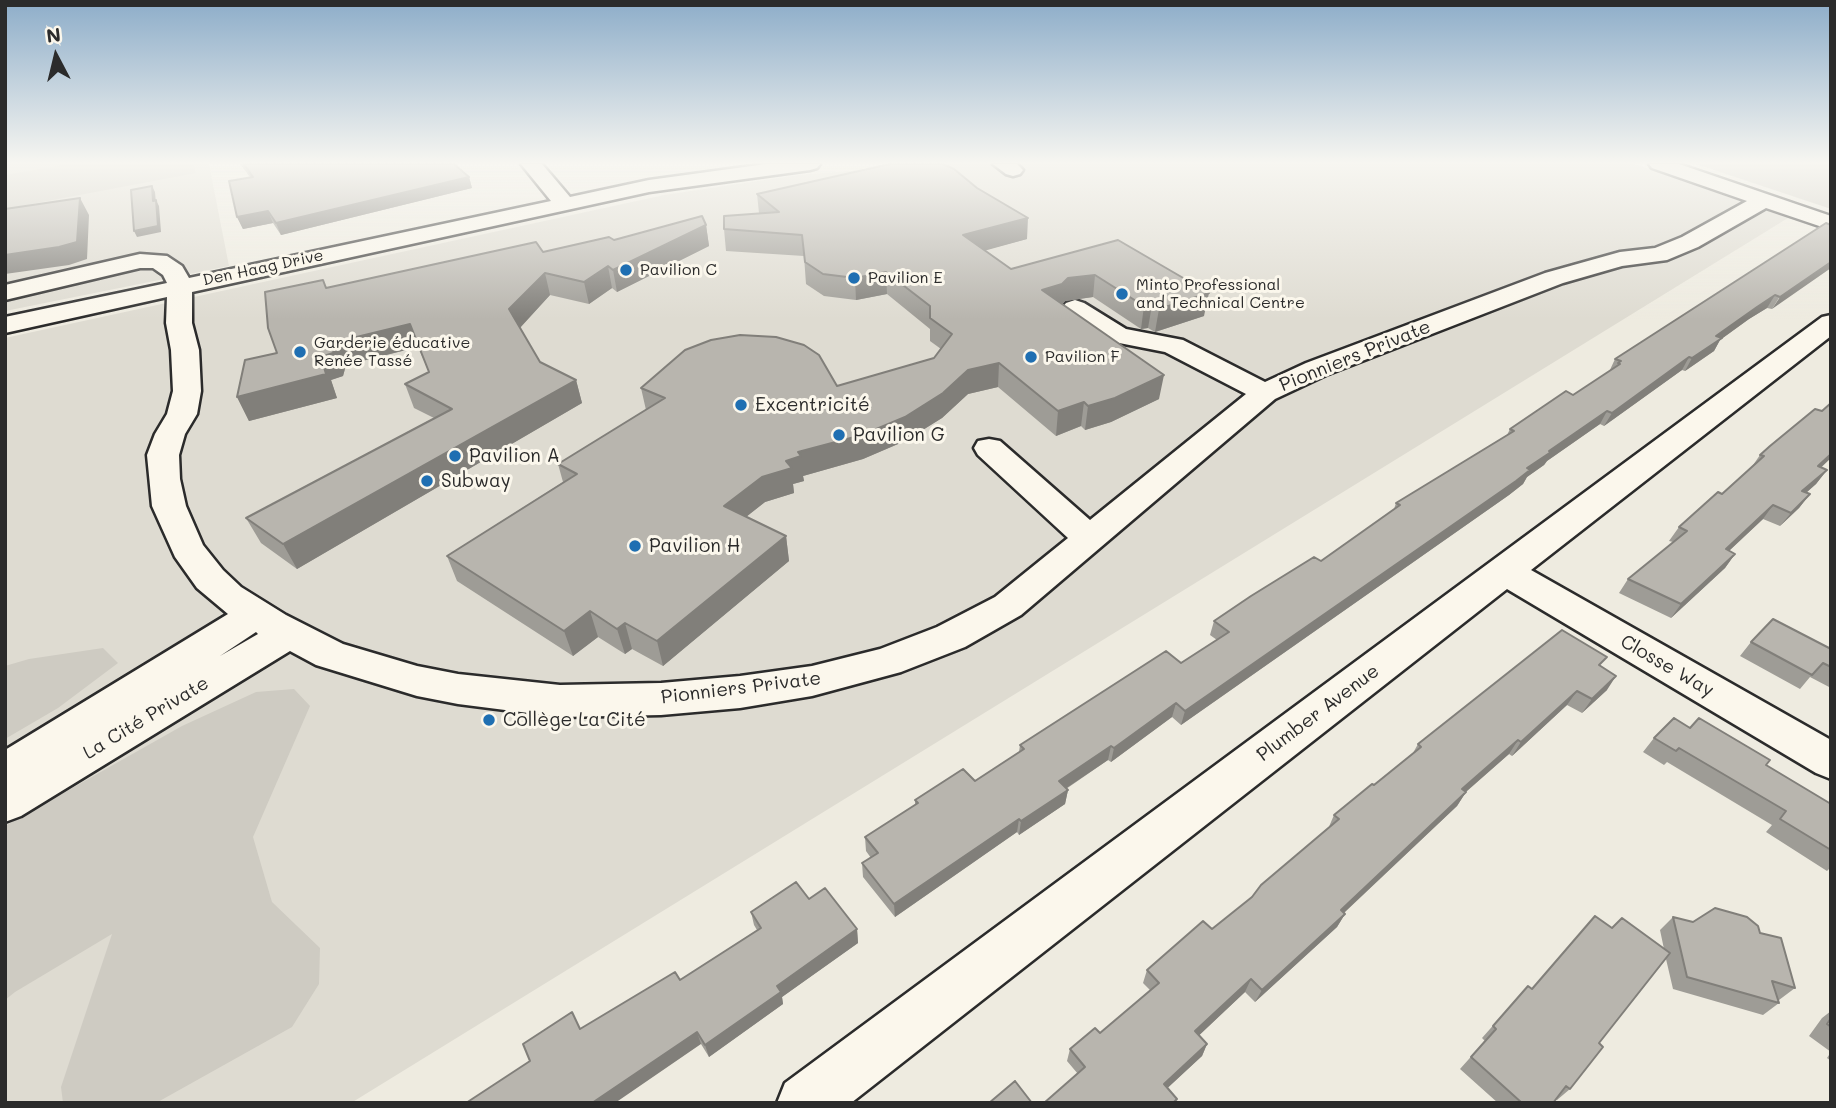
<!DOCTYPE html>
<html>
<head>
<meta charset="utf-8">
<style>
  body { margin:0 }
  #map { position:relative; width:1836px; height:1108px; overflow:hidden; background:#eeebe0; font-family:Mali,sans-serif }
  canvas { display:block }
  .frame { position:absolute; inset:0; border:7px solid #2b2b2b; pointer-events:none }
  .north { position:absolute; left:21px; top:21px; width:70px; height:70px; -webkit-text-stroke:5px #fbf7ec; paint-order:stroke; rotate:353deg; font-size:19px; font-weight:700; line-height:28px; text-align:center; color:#2b2b2b }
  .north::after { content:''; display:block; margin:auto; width:24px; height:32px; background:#2b2b2b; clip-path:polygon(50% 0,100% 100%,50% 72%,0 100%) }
</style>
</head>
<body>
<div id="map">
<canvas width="1836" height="1108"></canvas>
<div class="frame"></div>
<div class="north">N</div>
</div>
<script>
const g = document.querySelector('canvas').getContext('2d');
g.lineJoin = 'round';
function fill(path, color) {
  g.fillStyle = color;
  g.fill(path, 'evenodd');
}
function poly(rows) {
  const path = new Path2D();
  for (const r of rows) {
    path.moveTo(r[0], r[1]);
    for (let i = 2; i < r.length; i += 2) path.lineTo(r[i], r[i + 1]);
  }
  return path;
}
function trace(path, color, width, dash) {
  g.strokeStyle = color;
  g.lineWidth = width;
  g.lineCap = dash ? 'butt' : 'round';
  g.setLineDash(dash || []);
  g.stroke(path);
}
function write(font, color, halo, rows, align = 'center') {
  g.font = font + ' Mali,sans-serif';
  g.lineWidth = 6;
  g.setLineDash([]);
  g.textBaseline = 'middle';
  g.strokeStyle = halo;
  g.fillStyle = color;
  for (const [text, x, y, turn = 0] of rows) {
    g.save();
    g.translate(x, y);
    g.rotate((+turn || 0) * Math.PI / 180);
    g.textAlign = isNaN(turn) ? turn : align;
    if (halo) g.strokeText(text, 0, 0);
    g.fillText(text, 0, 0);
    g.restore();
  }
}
const built = poly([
  [5,164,209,164,229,266,5,311],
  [934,164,1635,164,1788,218,351,1103,5,1103,5,338,664,195,798,175]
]);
const green = poly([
  [69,164,193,164,196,173,5,209,5,175],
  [1696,164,1831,164,1831,209],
  [103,648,118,663,58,708,5,739,5,666,29,659],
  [294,689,310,706,253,837,272,902,320,948,319,984,292,1027,156,1103,63,1103,61,1087,112,934,15,992,5,1000,5,826,182,726,256,692]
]);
const minor = poly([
  [521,164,542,164,570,197,649,180,766,164,820,164,817,168,810,170,649,192,192,292,192,323,199,350,201,391,197,414,185,434,179,455,180,479,186,506,203,545,223,570,241,587,286,615,343,644,417,666,458,674,560,685,661,683,740,676,812,666,880,649,937,627,995,597,1068,538,978,455,974,448,978,441,989,439,1000,441,1090,520,1246,394,1165,352,1109,341,1066,313,1062,308,1066,303,1075,300,1084,303,1126,329,1183,340,1265,382,1306,363,1545,273,1620,252,1655,248,1682,237,1747,201,1652,168,1649,164,1679,164,1831,216,1831,230,1766,208,1698,247,1667,260,1622,266,1563,283,1326,375,1275,399,1021,615,965,647,901,672,812,696,740,708,661,715,560,717,458,704,417,696,316,665,290,651,21,816,5,822,5,750,228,614,197,588,175,557,152,506,147,455,155,434,167,414,173,391,171,350,166,323,167,297,5,333,5,317,167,283,163,275,153,268,140,268,5,300,5,285,140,254,167,256,182,266,189,278,551,201,521,164],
  [256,632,258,634,220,656,256,632],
  [993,164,1017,164,1023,170,1020,174,1013,176,1006,174,993,164],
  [1831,315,1831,336,1531,570,1831,740,1831,779,1816,773,1507,589,851,1103,777,1103,785,1083,1822,317,1831,315]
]);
const wall = poly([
  [240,164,454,164,469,177,472,188,281,235,273,223,243,229,237,217,250,177],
  [757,194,1027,239,985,250,1011,269,1118,240,1204,316,1155,332,1148,328,1141,329,1093,297,1065,301,1062,304,1159,399,1111,422,1085,430,1081,426,1056,436,998,387,968,394,942,418,905,441,863,459,803,476,804,481,793,484,794,493,765,502,746,517,786,536,789,561,663,666,632,649,625,654,598,637,573,656,457,581,447,556,563,482,558,464,646,410,641,388,837,386,934,358,941,349,930,341,930,329,887,294,856,300,824,296,806,284,804,256,726,251,724,229,759,213],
  [1826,223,1772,309,1767,308,1749,319,1720,340,1714,351,1685,371,1682,370,1604,426,1600,424,1547,461,1544,465,1527,477,1523,484,1509,495,1181,725,1172,717,1111,762,1108,760,1066,789,1068,790,1065,804,1019,835,1017,832,895,917,863,877,862,863,871,858,866,851,865,837,915,805,915,800,975,781,1019,752,1020,745,1181,663,1217,640,1210,635,1214,621,1321,561,1394,509,1396,503,1507,435,1510,429,1573,395,1609,372,1615,359],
  [706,225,709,246,617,292,612,288,589,304,550,295,520,328,540,362,576,380,582,403,297,569,261,543,246,518,434,418,414,408,405,384,429,372,418,347,346,365,343,376,331,380,337,398,249,421,237,397,277,353,326,288,614,240],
  [1760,455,1821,467,1827,470,1816,484,1806,493,1810,494,1799,508,1780,526,1763,519,1729,551,1735,554,1725,568,1671,618,1619,593,1628,579,1673,542,1669,541,1679,527,1722,494,1751,468],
  [1751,642,1831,649,1831,688,1810,677,1800,689,1740,656],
  [1601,666,1607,690,1582,713,1567,705,1512,756,1509,754,1466,792,1457,806,1344,913,1345,914,1337,927,1255,1002,1245,992,1199,1035,1207,1044,1202,1056,1167,1088,1177,1099,1175,1103,1044,1103,1078,1074,1067,1061,1070,1049,1100,1033,1150,990,1143,983,1147,970,1212,929,1252,897,1328,829,1334,815,1374,785,1413,753,1418,744],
  [1690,728,1766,765,1831,804,1831,867,1827,871,1766,832,1772,825,1667,762,1664,765,1643,752,1654,738],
  [809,899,857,929,858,943,782,997,783,1004,709,1057,701,1044,580,1029,680,980,757,930,754,925,751,912],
  [1673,917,1693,922,1795,988,1779,1000,1778,1000,1779,1003,1763,1015,1673,989,1666,959,1599,1043,1570,1089,1557,1100,1556,1099,1553,1103,1498,1103,1460,1069,1485,1041,1482,1038,1528,986,1532,989,1612,928,1664,949,1660,930],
  [1831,1011,1831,1052,1809,1036,1822,1018],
  [1831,1052,1831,1061,1827,1058]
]);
const shadedWall = poly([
  [469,177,472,188,281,235,276,223],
  [152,186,155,192,156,204,156,200,159,206,161,232,137,237,134,231,153,201],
  [80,198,89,215,87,259,69,265,5,274,5,255],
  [268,211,273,223,243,229,237,217],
  [1028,218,1027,239,962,257,963,235],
  [706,225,709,246,617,292,613,270],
  [1831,262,1831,268,1772,309,1780,297],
  [608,266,612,288,589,304,584,282],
  [886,272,887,294,856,300,855,278],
  [545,273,550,295,516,332,509,309],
  [1095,275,1093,297,1065,301,1060,307,1042,290,1068,278],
  [1209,293,1204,316,1155,332,1159,309],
  [1775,295,1767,308,1749,319,1720,340,1714,351,1685,371,1692,358,1716,336,1757,307],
  [1152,305,1148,328,1141,329,1144,306],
  [410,324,418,347,346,365,343,376,331,380,337,398,249,421,237,397,321,357,336,342],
  [1689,357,1682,370,1604,426,1612,413],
  [999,363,998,387,968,394,942,418,905,441,863,459,803,476,804,481,793,484,794,493,765,502,728,531,724,506,762,477,798,452,968,370],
  [1164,375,1159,399,1111,422,1085,430,1088,406],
  [576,380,582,403,297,569,283,544],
  [1084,402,1081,426,1056,436,1058,411],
  [1607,411,1600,424,1547,461,1544,465,1527,477,1523,484,1509,495,1181,725,1185,711,1527,468,1549,451],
  [1831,454,1831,458,1808,480,1818,466],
  [1827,470,1816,484,1792,505,1802,491],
  [1810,494,1799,508,1780,526,1791,513],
  [1773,505,1763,519,1716,563,1726,549],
  [786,536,789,561,663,666,657,641],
  [1735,554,1725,568,1671,618,1681,604],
  [590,611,598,637,573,656,564,631],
  [625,623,632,649,625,654,617,629],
  [1616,676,1607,690,1582,713,1592,699],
  [1577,691,1567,705,1512,756,1521,742],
  [1176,703,1172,717,1111,762,1114,748],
  [1518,740,1509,754,1453,803,1462,789],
  [1111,746,1108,760,1056,795,1059,781],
  [1068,790,1065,804,1019,835,1021,821],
  [1466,792,1457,806,1333,923,1341,910],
  [1019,819,1017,832,895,917,894,904],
  [1345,914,1337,927,1255,1002,1262,990],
  [857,929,858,943,782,997,783,1004,709,1057,705,1045,777,986],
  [1251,979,1245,992,1190,1044,1195,1031],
  [697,1032,701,1044,615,1103,592,1103],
  [1207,1044,1202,1056,1159,1096,1164,1084]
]);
const building = poly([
  [244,164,454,164,469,177,276,223,268,211,237,217,229,181,253,177,244,164],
  [890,164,943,164,954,169,977,188,1028,218,963,235,1011,269,1118,240,1209,293,1159,309,1152,305,1144,306,1095,275,1068,278,1062,284,1042,290,1164,375,1115,398,1088,406,1084,402,1058,411,999,363,968,370,943,393,905,417,862,435,798,452,801,456,786,461,792,468,762,477,724,506,786,536,657,641,625,623,617,629,590,611,564,631,447,556,577,474,558,464,665,398,641,388,685,350,711,340,740,335,776,337,804,345,819,355,837,386,934,358,952,334,930,318,930,306,886,272,855,278,823,274,805,262,802,235,724,229,724,216,779,212,757,194,890,164],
  [152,186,153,201,156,200,158,226,134,231,131,190,152,186],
  [80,198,77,242,59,247,5,255,5,209,80,198],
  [702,216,706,225,613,270,608,266,584,282,545,273,509,309,540,362,576,380,283,544,246,518,452,409,405,384,429,372,410,324,336,342,333,353,321,357,326,374,237,397,245,360,277,353,268,328,265,292,323,280,326,288,536,242,543,252,609,237,614,240,702,216],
  [1826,223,1831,225,1831,262,1780,297,1775,295,1757,307,1716,336,1722,338,1692,358,1689,357,1612,413,1607,411,1549,451,1551,452,1527,468,1530,470,1516,481,1185,711,1176,703,1114,748,1111,746,1059,781,1068,790,1021,821,1019,819,894,904,862,863,878,853,865,837,918,803,915,800,963,769,975,781,1024,749,1020,745,1166,651,1181,663,1229,632,1214,621,1251,596,1314,557,1321,561,1400,505,1396,503,1514,431,1510,429,1566,391,1573,395,1620,364,1618,363,1621,361,1615,359,1826,223],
  [1831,403,1831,454,1818,466,1827,470,1802,491,1810,494,1791,513,1773,505,1726,549,1735,554,1681,604,1628,579,1687,531,1679,527,1718,492,1722,494,1764,456,1760,455,1770,446,1815,409,1822,411,1831,403],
  [1773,619,1831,649,1831,667,1823,663,1812,675,1751,642,1773,619],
  [1562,630,1607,657,1599,665,1616,676,1592,699,1577,691,1521,742,1518,740,1462,789,1466,792,1341,910,1345,914,1262,990,1251,979,1195,1031,1207,1044,1164,1084,1177,1099,1173,1103,1044,1103,1085,1067,1070,1049,1095,1028,1100,1033,1159,983,1147,970,1203,921,1212,929,1252,897,1261,885,1339,819,1334,815,1372,784,1374,785,1421,747,1418,744,1562,630],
  [1674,718,1690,728,1699,718,1770,760,1766,765,1831,804,1831,850,1780,819,1786,811,1679,748,1676,751,1654,738,1674,718],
  [796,882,809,899,825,888,857,929,777,986,781,992,705,1045,697,1032,592,1103,466,1103,530,1061,523,1044,572,1012,580,1029,675,972,680,980,761,928,751,912,796,882],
  [1715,908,1747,917,1758,926,1760,933,1781,938,1795,988,1772,981,1779,1003,1687,977,1673,917,1693,922,1715,908],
  [1595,916,1612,928,1622,918,1670,953,1599,1043,1603,1047,1570,1089,1566,1086,1553,1103,1522,1103,1471,1057,1496,1029,1493,1026,1528,986,1532,989,1595,916],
  [1831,1018,1831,1027,1827,1024,1831,1018],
  [1015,1081,1032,1103,989,1103,1015,1081]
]);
const markers = [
  [626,270,7,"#1f6fb2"],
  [854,278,7,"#1f6fb2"],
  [1122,294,7,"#1f6fb2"],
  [300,352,7,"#1f6fb2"],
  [1031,357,7,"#1f6fb2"],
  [741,405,7,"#1f6fb2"],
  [839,435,7,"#1f6fb2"],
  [455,456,7,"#1f6fb2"],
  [427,481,7,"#1f6fb2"],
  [635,546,7,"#1f6fb2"],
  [489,720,7,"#1f6fb2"]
];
const farStreetnames = [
  ["Den Haag Drive",263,268,-12]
];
const farPoinames = [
  ["Pavilion C",640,270],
  ["Pavilion E",868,278],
  ["Minto Professional",1136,285],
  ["and Technical Centre",1136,303],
  ["Garderie éducative",314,343],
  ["Renée Tassé",314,361],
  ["Pavilion F",1045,357]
];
const streetNames = [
  ["Pionniers Private",1355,356,-22],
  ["Closse Way",1667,666,30],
  ["Pionniers Private",741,688,-7],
  ["Plumber Avenue",1318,713,-37],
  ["La Cité Private",146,718,-31]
];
const poiNames = [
  ["Excentricité",755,405],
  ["Pavilion G",853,435],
  ["Pavilion A",469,456],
  ["Subway",441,481],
  ["Pavilion H",649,546],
  ["Collège La Cité",503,720]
];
fill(built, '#dedbd1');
fill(green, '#cecbc2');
trace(minor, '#2b2b2b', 5);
fill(minor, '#fbf7ec');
fill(wall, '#9e9c96');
fill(shadedWall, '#817f7a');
fill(building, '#b8b5ae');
trace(building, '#817f7a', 2);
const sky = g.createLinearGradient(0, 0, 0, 319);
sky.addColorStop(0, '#8dadc9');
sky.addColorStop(0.51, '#f7f6f1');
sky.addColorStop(1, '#f7f6f100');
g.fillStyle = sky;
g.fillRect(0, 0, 1836, 319);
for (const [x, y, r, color] of markers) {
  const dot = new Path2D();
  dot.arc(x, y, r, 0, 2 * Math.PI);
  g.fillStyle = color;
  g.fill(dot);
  trace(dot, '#fbf7ec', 2.5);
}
write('16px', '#2b2b2b', '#fbf7ec', farStreetnames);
write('16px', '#2b2b2b', '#fbf7ec', farPoinames, 'left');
write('19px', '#2b2b2b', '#fbf7ec', streetNames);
write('19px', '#2b2b2b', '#fbf7ec', poiNames, 'left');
</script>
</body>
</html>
